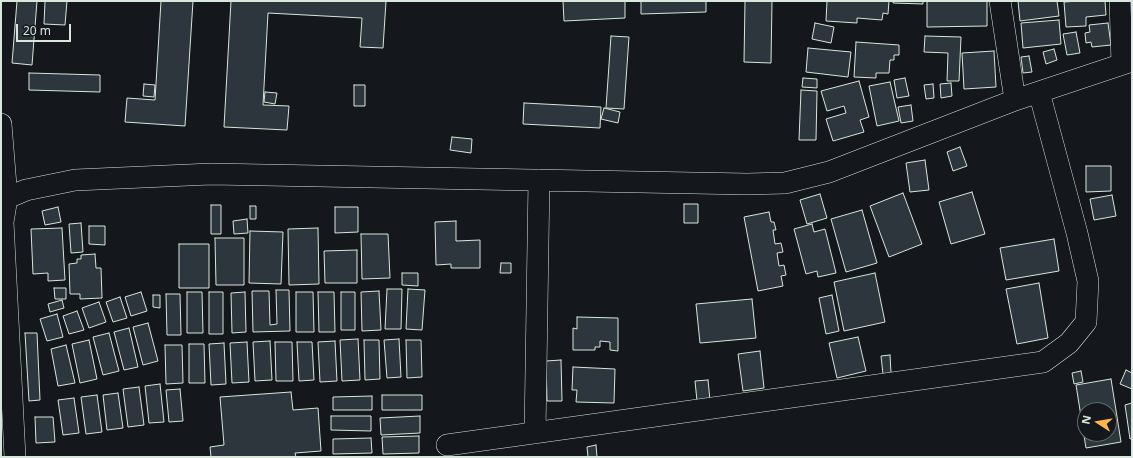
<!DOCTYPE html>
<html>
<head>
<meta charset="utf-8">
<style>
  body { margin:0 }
  #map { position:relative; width:1133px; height:458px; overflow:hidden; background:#14181c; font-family:"Noto Sans",sans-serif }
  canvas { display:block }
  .frame { position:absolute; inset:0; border:2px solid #d8e6dc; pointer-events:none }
  .north { position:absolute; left:1077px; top:402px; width:40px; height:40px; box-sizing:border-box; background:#14181c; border:1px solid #626a69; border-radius:50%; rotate:282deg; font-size:11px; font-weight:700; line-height:16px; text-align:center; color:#d8e6dc }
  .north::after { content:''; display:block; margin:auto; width:14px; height:18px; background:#ffb74d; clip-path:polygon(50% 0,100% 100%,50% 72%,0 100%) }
  .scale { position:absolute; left:16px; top:24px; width:55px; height:18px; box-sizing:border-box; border:2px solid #d8e6dc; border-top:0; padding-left:5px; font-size:12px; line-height:14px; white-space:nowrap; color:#d8e6dc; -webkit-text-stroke:3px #14181c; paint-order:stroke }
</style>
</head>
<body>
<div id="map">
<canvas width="1133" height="458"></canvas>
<div class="frame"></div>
<div class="north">N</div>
<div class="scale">20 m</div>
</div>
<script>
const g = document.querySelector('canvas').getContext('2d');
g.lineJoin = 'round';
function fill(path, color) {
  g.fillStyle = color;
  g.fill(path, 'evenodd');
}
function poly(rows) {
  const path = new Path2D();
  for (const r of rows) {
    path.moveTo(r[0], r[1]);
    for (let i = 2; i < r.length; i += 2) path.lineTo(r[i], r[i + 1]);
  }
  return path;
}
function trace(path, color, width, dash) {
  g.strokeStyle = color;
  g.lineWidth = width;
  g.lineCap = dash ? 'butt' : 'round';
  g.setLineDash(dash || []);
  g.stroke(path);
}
const building = poly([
  [17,1,37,1,32,65,12,63,17,1],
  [45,1,67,1,65,25,44,24,45,1],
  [156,1,193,1,185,126,125,122,127,98,155,100,161,1,156,1],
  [231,1,386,1,383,48,360,47,362,18,268,13,263,105,289,106,287,130,224,127,231,1],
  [563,1,625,1,625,18,564,21,563,1],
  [641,1,706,1,706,12,641,14,641,1],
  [745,1,772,1,771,63,744,62,745,1],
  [827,1,889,1,888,14,883,13,882,20,857,18,857,23,826,21,827,1],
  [893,1,923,1,923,4,893,3,893,1],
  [927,1,987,1,987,26,927,27,927,1],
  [1018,1,1057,1,1059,16,1020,21,1018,1],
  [1079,1,1105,1,1106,15,1086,17,1086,26,1066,27,1064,2,1079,1],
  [1059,20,1061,44,1023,48,1021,23,1059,20],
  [815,23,834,27,831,43,812,39,815,23],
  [1108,23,1111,45,1092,47,1091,42,1086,43,1085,33,1090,32,1089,25,1108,23],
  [1076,32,1080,53,1067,55,1063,34,1076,32],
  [611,36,629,37,624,109,606,108,611,36],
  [925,36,961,37,959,81,947,81,948,53,924,52,925,36],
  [856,42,899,45,899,55,894,55,894,60,890,60,889,73,876,73,876,78,854,77,856,42],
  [808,48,851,52,848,77,806,72,808,48],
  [1054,49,1057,60,1046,64,1043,52,1054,49],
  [994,51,996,87,964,89,962,53,994,51],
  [1029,56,1032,72,1023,73,1021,57,1029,56],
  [29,73,100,75,100,92,29,90,29,73],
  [803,78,817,79,817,88,802,87,803,78],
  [905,78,909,96,897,98,894,80,905,78],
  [859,81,869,117,860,120,864,132,833,141,826,119,846,113,844,106,827,111,821,91,859,81],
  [890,82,899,121,877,126,869,86,890,82],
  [951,83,952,96,941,98,940,84,951,83],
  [144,84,155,85,154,97,143,96,144,84],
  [933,84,934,98,926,99,924,85,933,84],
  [354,85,365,85,365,106,354,106,354,85],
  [801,90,817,91,816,140,799,140,801,90],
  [265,92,277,93,275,104,264,102,265,92],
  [524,103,601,107,600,128,523,124,524,103],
  [911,105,913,121,901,123,898,107,911,105],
  [604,108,620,112,618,123,601,119,604,108],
  [452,137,472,139,471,153,450,150,452,137],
  [960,147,967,166,953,171,947,152,960,147],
  [925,160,929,190,910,192,906,163,925,160],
  [1086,166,1111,166,1111,191,1086,192,1086,166],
  [972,192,985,234,951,244,939,202,972,192],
  [903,193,922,244,889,257,870,206,903,193],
  [820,194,827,218,807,224,800,200,820,194],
  [1112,195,1116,216,1094,220,1090,199,1112,195],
  [684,204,698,204,698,223,684,223,684,204],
  [211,205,221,205,221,234,211,234,211,205],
  [250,206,256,206,256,219,250,219,250,206],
  [58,207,61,222,45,225,42,211,58,207],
  [335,207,358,207,358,232,335,233,335,207],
  [862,210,877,263,846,272,831,219,862,210],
  [769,212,771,222,774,222,776,230,773,230,775,244,781,243,783,252,777,253,779,266,784,265,786,275,781,276,783,286,758,291,744,217,769,212],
  [247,219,248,233,234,234,233,221,247,219],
  [456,221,456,241,480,240,480,268,451,268,451,264,436,265,435,222,456,221],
  [81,223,83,252,71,253,69,224,81,223],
  [812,224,814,232,825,229,836,273,818,277,817,271,806,274,794,229,812,224],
  [89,226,105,226,105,245,89,244,89,226],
  [62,228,65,280,48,281,48,273,33,274,31,229,62,228],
  [318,228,319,284,289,285,288,229,318,228],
  [250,231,283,232,281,284,249,283,250,231],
  [361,234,388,234,390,278,362,279,361,234],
  [215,238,244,238,244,285,216,285,215,238],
  [1054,239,1059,271,1006,280,1000,248,1054,239],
  [179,244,209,244,209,288,179,288,179,244],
  [357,250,357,283,325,283,324,251,357,250],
  [95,254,96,268,101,268,102,298,80,299,80,294,70,294,69,264,77,263,77,259,81,259,81,255,95,254],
  [501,263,511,263,511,273,500,273,501,263],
  [402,273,418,273,418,286,402,285,402,273],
  [875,273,885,322,844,331,834,282,875,273],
  [1039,283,1048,338,1017,344,1006,289,1039,283],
  [54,288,66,288,66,299,55,299,54,288],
  [387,289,402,289,401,329,385,329,387,289],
  [408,289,425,290,422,330,406,329,408,289],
  [276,290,289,290,290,331,253,332,252,291,269,291,270,325,277,324,276,290],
  [379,291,381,330,362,331,361,292,379,291],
  [141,292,147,311,131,316,125,297,141,292],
  [187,292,202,292,203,333,187,333,187,292],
  [209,292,223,292,223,334,209,334,209,292],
  [245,292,246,332,232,333,231,293,245,292],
  [296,292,313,292,314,332,296,332,296,292],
  [318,292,334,292,335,332,319,332,318,292],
  [341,292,355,292,355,330,341,330,341,292],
  [166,294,180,294,181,335,167,335,166,294],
  [153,295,160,295,160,308,153,307,153,295],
  [832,295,839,331,826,334,819,298,832,295],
  [120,297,127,318,113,322,106,302,120,297],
  [752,299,756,338,700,343,696,304,752,299],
  [62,300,64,308,50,312,48,304,62,300],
  [99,302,106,322,89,328,82,308,99,302],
  [77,311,84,330,69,334,63,316,77,311],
  [57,314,63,337,47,341,40,319,57,314],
  [577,317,618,318,618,351,610,350,610,342,600,341,600,347,595,347,595,350,573,350,573,328,577,329,577,317],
  [148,323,158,361,143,365,133,327,148,323],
  [129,328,138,367,124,370,114,332,129,328],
  [25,333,37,333,40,400,29,401,25,333],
  [109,333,119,371,103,375,93,337,109,333],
  [858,337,866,371,837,378,829,343,858,337],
  [358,339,360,380,342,381,340,340,358,339],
  [399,339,401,377,387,378,384,340,399,339],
  [89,340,97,379,80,383,72,344,89,340],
  [364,340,379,340,380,379,365,380,364,340],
  [406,340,421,340,422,377,407,378,406,340],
  [270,341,272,380,255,381,253,342,270,341],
  [335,341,337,381,320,382,318,342,335,341],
  [247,342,249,382,232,383,230,343,247,342],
  [275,342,292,342,293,381,276,381,275,342],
  [297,342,312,342,314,380,299,381,297,342],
  [224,343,226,384,211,385,209,344,224,343],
  [189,344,204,344,205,383,189,383,189,344],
  [66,345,75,383,58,386,51,349,66,345],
  [165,345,182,345,183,383,166,384,165,345],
  [760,351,764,388,743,391,738,354,760,351],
  [890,355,891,373,883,374,881,356,890,355],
  [561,360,562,401,547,401,546,361,561,360],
  [573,367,615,369,614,403,576,402,577,390,572,390,573,367],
  [1126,370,1132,373,1132,389,1120,384,1126,370],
  [1081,371,1083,382,1074,384,1072,373,1081,371],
  [1111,379,1121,442,1086,448,1076,385,1111,379],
  [1085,410,1109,410,1109,434,1085,434,1085,410],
  [708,380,710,400,697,401,695,381,708,380],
  [160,384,164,422,149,423,145,386,160,384],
  [139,387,144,425,128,427,123,389,139,387],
  [180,389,183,421,169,422,166,390,180,389],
  [291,392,293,410,318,408,321,451,295,453,296,457,211,457,210,447,224,445,220,397,291,392],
  [118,393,123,428,107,430,103,395,118,393],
  [97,395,102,432,86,434,81,397,97,395],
  [382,395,422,395,422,410,382,410,382,395],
  [372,396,372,410,333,410,333,397,372,396],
  [74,398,79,433,63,435,58,400,74,398],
  [1132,403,1132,438,1130,439,1125,405,1132,403],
  [331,416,371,416,371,431,331,430,331,416],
  [420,416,420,433,381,435,380,418,420,416],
  [35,417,53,417,55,442,36,443,35,417],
  [419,436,419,453,383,454,382,437,419,436],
  [371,438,372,453,333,454,333,439,371,438],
  [596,445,597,457,588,457,587,447,596,445]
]);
const minor = poly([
  [1000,1,1015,100],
  [1120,1,1122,64],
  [1,124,7,198,3,222,15,457],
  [7,198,26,190,75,180,211,174,747,184,785,183,829,172,1015,100,1132,61],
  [535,433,539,180],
  [447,445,1043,362,1069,343,1086,322,1088,281,1077,233,1039,92]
]);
fill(building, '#2c363c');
trace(building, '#d8e6dc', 1);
trace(minor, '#d8e6dc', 22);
trace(minor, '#14181c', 21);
</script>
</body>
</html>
